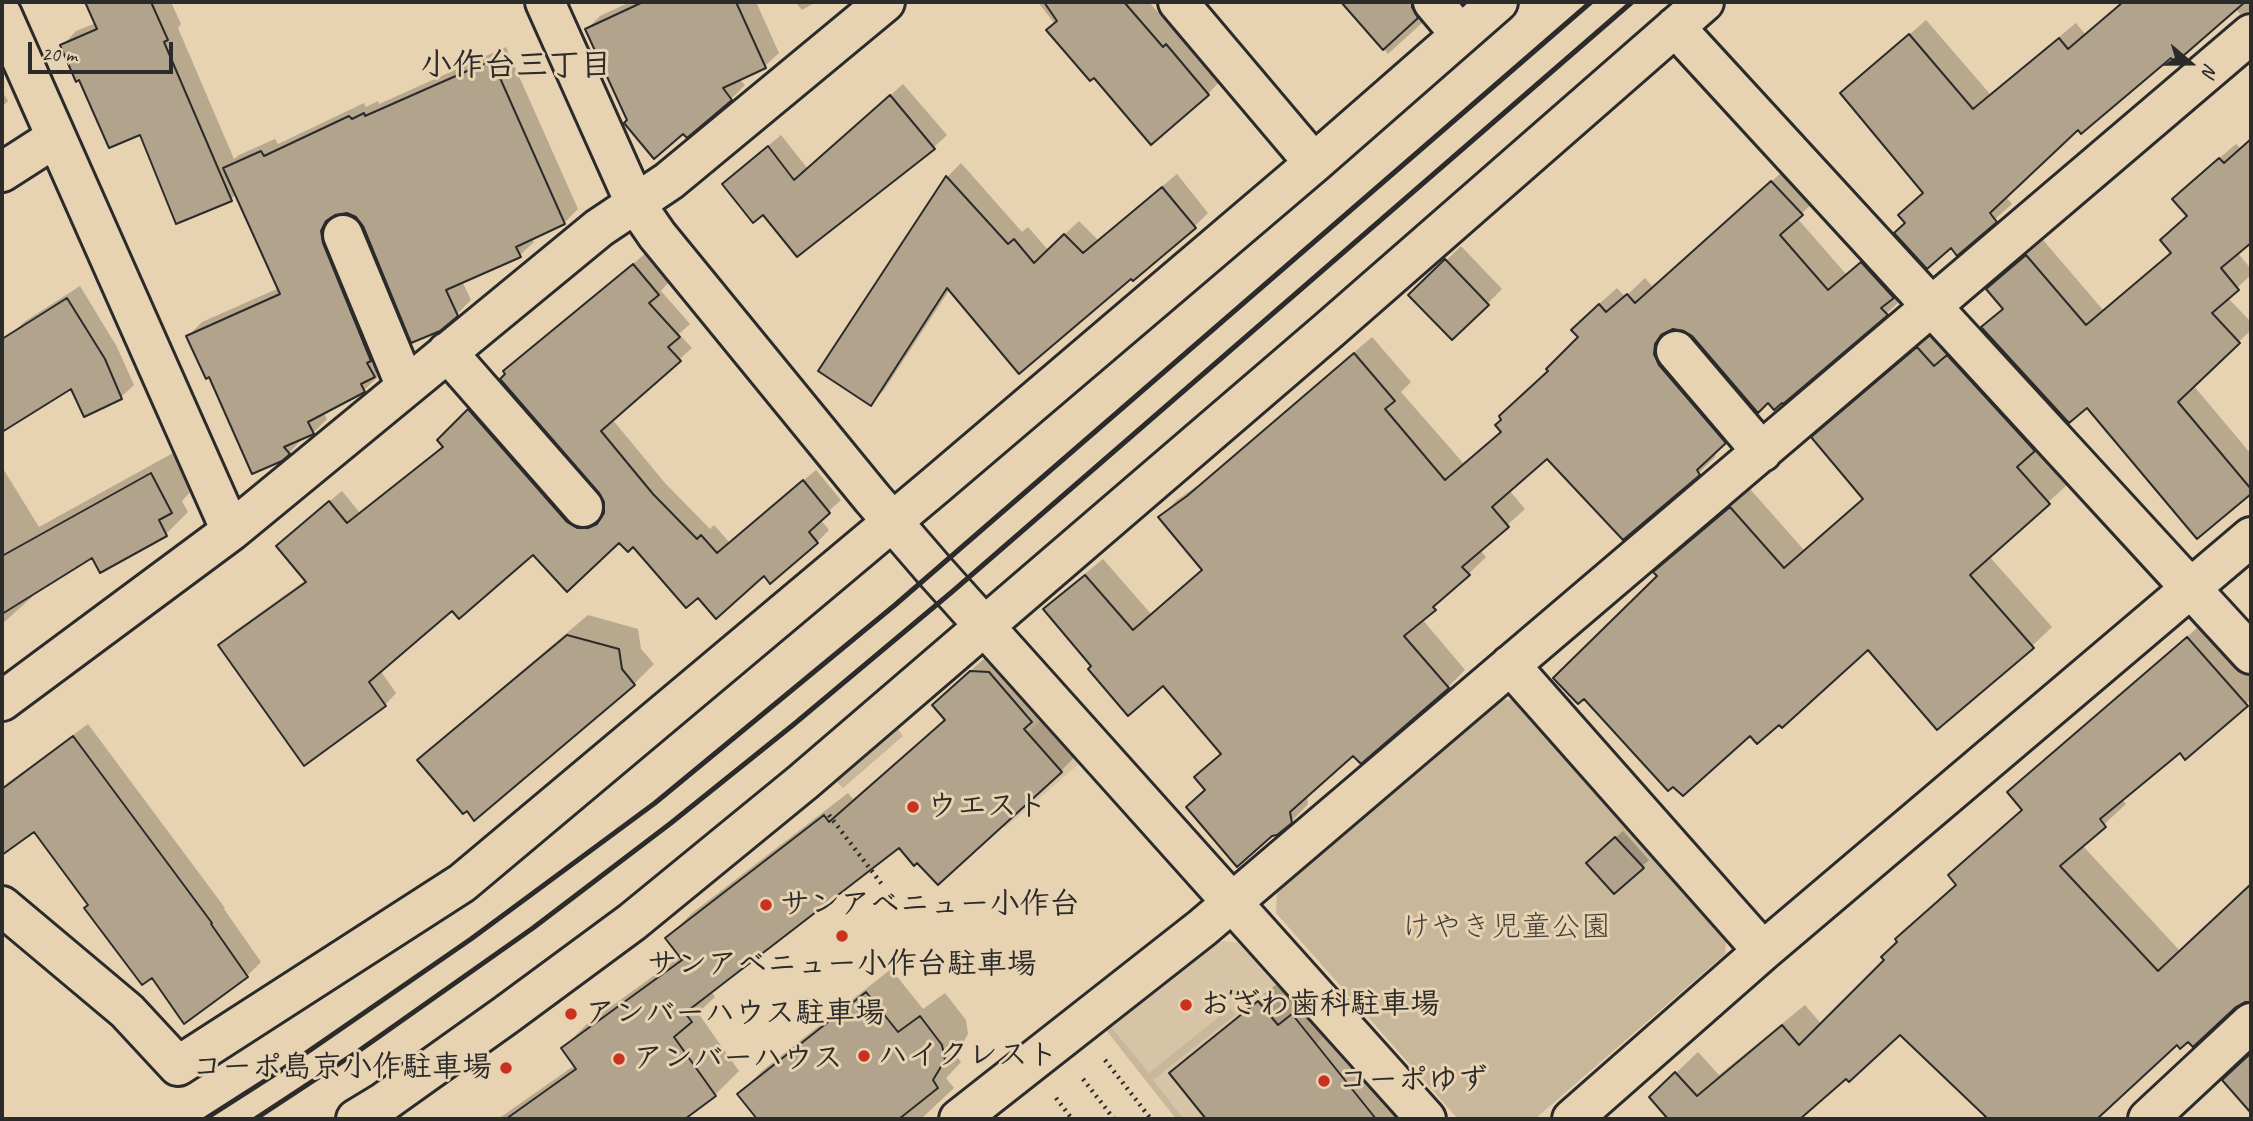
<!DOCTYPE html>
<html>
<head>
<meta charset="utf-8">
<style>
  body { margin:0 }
  #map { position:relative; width:2253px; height:1121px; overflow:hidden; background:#e7d2b1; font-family:Caveat,sans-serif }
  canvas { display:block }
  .frame { position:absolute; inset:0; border:4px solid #2b2b2b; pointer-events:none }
  .north { position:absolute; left:2155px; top:28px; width:70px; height:70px; -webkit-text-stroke:5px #e7d2b1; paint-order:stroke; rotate:110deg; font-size:19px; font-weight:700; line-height:28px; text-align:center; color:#2b2b2b }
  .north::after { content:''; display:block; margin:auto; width:24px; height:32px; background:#2b2b2b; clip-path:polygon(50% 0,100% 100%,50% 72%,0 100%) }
  .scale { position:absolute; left:28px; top:42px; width:145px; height:32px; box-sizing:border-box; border:4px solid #2b2b2b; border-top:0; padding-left:9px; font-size:21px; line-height:24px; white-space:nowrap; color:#2b2b2b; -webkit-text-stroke:5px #e7d2b1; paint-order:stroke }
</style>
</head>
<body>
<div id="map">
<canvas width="2253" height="1121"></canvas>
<div class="frame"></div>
<div class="north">N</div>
<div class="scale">20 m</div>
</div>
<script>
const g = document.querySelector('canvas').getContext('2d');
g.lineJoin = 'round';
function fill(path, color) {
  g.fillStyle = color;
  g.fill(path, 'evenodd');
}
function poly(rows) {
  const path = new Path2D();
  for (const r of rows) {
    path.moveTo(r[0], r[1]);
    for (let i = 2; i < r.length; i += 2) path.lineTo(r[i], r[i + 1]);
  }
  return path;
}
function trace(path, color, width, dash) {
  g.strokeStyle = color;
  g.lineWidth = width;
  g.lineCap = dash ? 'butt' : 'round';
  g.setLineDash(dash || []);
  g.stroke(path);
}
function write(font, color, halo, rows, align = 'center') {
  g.font = font + ' Caveat,"Klee One",sans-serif';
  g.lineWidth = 6;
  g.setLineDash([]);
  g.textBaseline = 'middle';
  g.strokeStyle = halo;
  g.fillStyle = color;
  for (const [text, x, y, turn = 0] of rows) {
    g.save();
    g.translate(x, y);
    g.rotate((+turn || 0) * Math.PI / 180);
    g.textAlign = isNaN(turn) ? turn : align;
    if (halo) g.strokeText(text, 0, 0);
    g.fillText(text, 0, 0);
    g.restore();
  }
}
const built = poly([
  [1042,720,1080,763,1005,828,968,786],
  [1218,941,1242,943,1325,1036,1221,1119,1184,1119,1111,1027]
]);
const green = poly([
  [1500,699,1523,701,1727,931,1725,954,1535,1119,1458,1119,1276,913,1277,892],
  [898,729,903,736,843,788,837,782],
  [1230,1008,1235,1015,1153,1080,1184,1119,1176,1119,1106,1030,1111,1027,1149,1073]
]);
const shadow = poly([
  [87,2,171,2,181,24,178,28,234,159,239,155,275,139,278,144,364,103,366,107,378,101,379,104,506,47,578,209,564,223,532,238,534,242,520,255,462,281,471,300,457,314,357,216,347,212,336,213,336,229,388,362,376,373,378,377,364,390,323,412,327,419,313,433,301,438,302,439,290,452,279,440,285,452,289,452,281,459,210,375,188,336,202,322,279,288,236,194,231,199,177,222,141,132,80,78,62,46,76,31,96,23],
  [630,2,756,2,779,53,765,66,739,79,745,85,731,99,683,131,629,120,587,29,600,16],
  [795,2,816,2,802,10],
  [1038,2,1149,2,1177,34,1181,32,1221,80,1208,94,1055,24],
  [1344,2,1428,2,1435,11,1388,54],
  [2123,2,2251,2,2251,11,2240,14,2236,9,2078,127,2005,196,2012,204,1957,253,1951,246,1906,222,1900,215,1925,191,1843,93,1926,20,1990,94,2076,23,2085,34],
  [903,84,947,135,934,147,797,255,737,172,781,135,808,169],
  [2,91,8,101,2,107],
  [2251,139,2251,240,2237,252,2251,269,2251,275,2227,297,2251,322,2251,330,2193,385,2251,454,2251,488,2196,535,2087,406,1983,327,2004,307,1988,289,2043,240,2103,310,2172,252,2188,215,2190,183,2236,144,2241,149],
  [961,163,1022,232,1028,227,1048,250,1079,221,1098,240,1177,174,1208,213,1195,226,950,289,884,390,871,403,820,371,947,177],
  [1790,165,1819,197,1797,218,1846,274,1879,246,1904,297,1886,314,1693,335,1683,329,1672,328,1671,336,1742,425,1713,453,1716,456,1699,473,1623,538,1547,456,1509,490,1525,509,1480,550,1486,557,1422,619,1465,670,1448,687,1353,754,1307,795,1308,804,1291,822,1206,789,1197,777,1222,753,1163,684,1093,666,1046,609,1063,592,1103,559,1151,614,1204,568,1160,517,1177,500,1207,479,1372,337,1411,382,1401,392,1464,464,1502,430,1550,370,1580,337,1590,312,1617,288,1625,297,1645,278,1653,287],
  [1461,246,1502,289,1453,338,1411,295],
  [646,253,669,282,661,291,690,324,679,334,692,348,612,419,665,483,710,529,714,525,729,542,816,470,841,500,820,519,829,530,817,542,764,574,698,596,633,545,619,540,533,553,452,608,380,670,396,693,385,705,221,645,232,633,306,580,290,534,342,491,360,513,444,445,439,440,481,399,589,517,605,515,606,502,517,360],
  [80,286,117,347,134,385,121,397,71,386,11,335,24,322],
  [1937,329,2068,484,1989,556,2052,627,2032,646,1869,648,1779,722,1655,572,1675,553,1750,489,1804,550,1864,497,1814,438,1833,418],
  [173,453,193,489,182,501,188,512,166,534,92,556,30,595,32,597,2,624,2,467,39,527],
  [588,615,638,629,641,649,654,664,634,684,420,760,440,740],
  [2210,617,2251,664,2251,700,2180,751,2122,799,2126,804,2082,845,2180,951,2251,885,2251,1000,2246,1000,2188,1039,2177,1042,2084,1119,1991,1119,1977,1104,1900,1033,1797,1119,1671,1119,1651,1097,1698,1052,1719,1075,1805,1005,1822,1025,1886,960,1899,941,1897,939,1957,884,1950,875,2023,809,2010,792,2031,771],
  [996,648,1084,747,1061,771,899,845,711,991,715,997,698,1013,739,1071,715,1095,682,1119,498,1119,575,1065,563,1048,587,1024,681,956,667,938,691,914,848,793,853,799,946,719,958,682],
  [88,724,225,908,224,909,261,962,247,976,152,975,90,904,35,829,2,853,2,787],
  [1623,831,1649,860,1614,892,1595,856],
  [891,969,923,1009,945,993,966,1020,968,1034,956,1055,961,1062,946,1078,954,1088,921,1119,759,1119,739,1094,763,1070],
  [1278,983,1298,1007,1312,996,1412,1100,1393,1119,1208,1119,1171,1073,1189,1055,1189,1059,1266,996,1264,994]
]);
const building = poly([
  [85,2,151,2,168,40,164,42,232,201,176,224,140,135,109,148,79,80,76,82,60,45,97,29,85,2],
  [643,2,736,2,766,68,723,88,732,100,687,138,683,134,654,159,624,123,627,120,585,29,643,2],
  [1044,2,1124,2,1163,47,1166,44,1209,95,1151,145,1094,78,1090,81,1046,30,1057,21,1044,2],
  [1341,2,1412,2,1412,7,1418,18,1383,50,1341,2],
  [2123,2,2245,2,2175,63,2171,58,2081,134,2078,130,1990,213,1997,222,1957,256,1951,248,1927,269,1894,233,1905,223,1898,215,1923,193,1840,93,1909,34,1973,109,2059,38,2068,49,2123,2],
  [492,60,565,224,516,247,521,257,446,290,458,316,440,331,411,343,363,226,356,217,347,213,335,215,326,221,321,231,323,243,371,361,367,363,375,377,361,384,365,392,308,422,314,434,284,447,290,454,282,461,252,474,209,377,206,379,186,336,280,294,223,168,261,151,264,156,349,116,352,119,364,113,365,116,492,60],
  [890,95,935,149,797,257,763,215,753,223,722,184,768,146,794,180,890,95],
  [2251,139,2251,243,2221,268,2239,290,2212,313,2240,343,2178,402,2251,489,2251,494,2197,539,2087,408,2069,423,1981,327,2003,309,1986,289,2026,255,2086,325,2171,253,2160,240,2187,216,2172,199,2219,158,2224,163,2251,139],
  [946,176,1008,244,1014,239,1034,263,1064,234,1083,253,1162,187,1196,228,1133,281,1131,279,1019,374,947,288,871,406,818,371,946,176],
  [1771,181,1803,215,1780,235,1828,290,1861,262,1894,298,1881,308,1888,315,1783,404,1782,403,1774,410,1768,403,1758,413,1692,336,1684,331,1673,329,1661,335,1655,344,1654,354,1659,365,1726,443,1697,470,1700,475,1623,540,1547,459,1492,507,1509,527,1462,567,1470,575,1433,607,1436,610,1404,636,1449,688,1361,764,1353,756,1290,812,1292,823,1277,835,1272,836,1237,867,1186,807,1205,790,1194,777,1221,754,1163,686,1128,716,1088,669,1091,666,1043,609,1085,575,1133,630,1202,570,1158,517,1187,496,1354,353,1395,401,1385,409,1445,480,1501,432,1495,425,1501,420,1499,416,1548,371,1546,369,1578,337,1571,330,1599,304,1606,312,1627,294,1635,303,1771,181],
  [1445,259,1489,305,1452,340,1408,295,1445,259],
  [633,264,659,295,649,303,680,337,668,347,681,361,601,431,653,494,697,539,701,535,717,553,803,480,830,513,809,532,818,543,770,584,764,576,716,619,698,598,686,608,633,547,628,552,619,543,567,592,533,555,459,619,452,611,369,682,386,706,304,766,218,645,306,582,276,546,329,501,347,523,443,447,437,440,468,409,567,522,577,528,588,528,597,524,604,513,604,502,599,493,500,379,505,374,503,371,633,264],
  [67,298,105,359,122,399,84,417,71,389,2,432,2,339,67,298],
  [1917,347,1934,366,1947,355,2035,451,2017,467,2050,504,1970,575,2034,648,1937,730,1868,650,1782,728,1779,725,1757,744,1750,736,1683,796,1673,787,1668,791,1584,699,1578,704,1553,678,1657,576,1653,572,1730,507,1784,568,1863,499,1811,437,1917,347],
  [151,473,172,513,159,520,167,536,100,573,92,558,2,614,2,556,151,473],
  [567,635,619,649,622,669,635,685,474,821,467,811,463,814,417,760,567,635],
  [2187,637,2248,706,2185,760,2180,753,2100,819,2106,827,2060,866,2158,971,2251,884,2251,1002,2245,1002,2236,1007,2193,1047,2188,1042,2180,1049,2177,1045,2097,1119,1988,1119,1900,1035,1849,1082,1846,1079,1800,1119,1668,1119,1649,1097,1675,1072,1697,1096,1782,1025,1799,1045,1884,960,1881,957,1897,942,1895,939,1956,885,1948,875,2022,810,2007,792,2187,637],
  [970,671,989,672,1032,722,1024,729,1062,772,938,885,917,863,914,866,899,848,685,1013,692,1022,674,1037,716,1096,685,1119,506,1119,576,1069,561,1048,682,960,665,938,824,815,829,822,945,720,932,705,970,671],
  [73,736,212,923,211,924,248,977,184,1024,152,978,142,985,84,908,88,905,34,832,2,855,2,789,73,736],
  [1615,837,1644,868,1614,894,1586,863,1615,837],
  [866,992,898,1032,920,1016,942,1045,945,1060,933,1080,938,1088,899,1119,757,1119,737,1094,866,992],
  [1258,1001,1278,1025,1292,1014,1376,1119,1206,1119,1169,1073,1258,1001],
  [2251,1053,2251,1113,2222,1080,2251,1053]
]);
const path = poly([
  [829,815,884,887],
  [1230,992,1253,996],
  [1105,1060,1151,1119],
  [1083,1079,1114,1119],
  [1056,1098,1072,1119]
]);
const minor = poly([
  [545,2,635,203,657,235,872,498,935,571,1426,1119],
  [1178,2,1314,163],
  [1433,2,1460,34],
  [2,15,231,531],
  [1675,27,2251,654],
  [2,172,55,138],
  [343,235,406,387],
  [1676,351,1762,452],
  [447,352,583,507],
  [1510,665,1763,951],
  [2,701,231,531,599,228,669,181,885,2],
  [2,906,127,1011,178,1066,462,883,936,485,1314,163,1498,2],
  [356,1119,384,1102,506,1015,632,922,803,782,1329,330,1704,2],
  [959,1119,1202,928,2251,34],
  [1572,1119,1763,951,2251,537],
  [2148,1119,2251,1023]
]);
const rail = poly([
  [205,1119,277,1073,471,939,655,803,895,605,1591,2],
  [255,1119,360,1050,533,928,671,823,793,725,953,591,1632,2]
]);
const markers = [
  [913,807,7,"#c8321e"],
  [766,905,7,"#c8321e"],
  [842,936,7,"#c8321e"],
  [1186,1005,7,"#c8321e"],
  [571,1014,7,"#c8321e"],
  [864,1056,7,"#c8321e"],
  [619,1059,7,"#c8321e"],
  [506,1068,7,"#c8321e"],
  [1324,1081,7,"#c8321e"]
];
const poiNames = [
  ["ウエスト",927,807],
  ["サンアベニュー小作台",780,905],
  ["サンアベニュー小作台駐車場",842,965,"center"],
  ["おざわ歯科駐車場",1200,1005],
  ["アンバーハウス駐車場",585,1014],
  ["ハイクレスト",878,1056],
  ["アンバーハウス",633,1059],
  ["コーポ島京小作駐車場",492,1068,"right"],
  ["コーポゆず",1338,1081]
];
const parkNames = [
  ["けやき児童公園",1506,928]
];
const neighbourhoodNames = [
  ["小作台三丁目",516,67]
];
fill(built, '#d7c4a6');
fill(green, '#c8b79b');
fill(shadow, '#0003');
fill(building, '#b2a48c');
trace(building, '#2b2b2b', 2);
trace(minor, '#2b2b2b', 44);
trace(path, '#2b2b2b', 4.5, [2, 5]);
trace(minor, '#e7d2b1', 38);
trace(rail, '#2b2b2b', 5);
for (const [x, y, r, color] of markers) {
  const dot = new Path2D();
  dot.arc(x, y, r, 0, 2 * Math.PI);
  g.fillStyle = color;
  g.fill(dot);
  trace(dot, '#e7d2b1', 2.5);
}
write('bold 30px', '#2b2b2b', '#e7d2b1', poiNames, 'left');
write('30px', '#43403c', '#e7d2b1', parkNames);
write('bold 32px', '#2b2b2b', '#e7d2b1', neighbourhoodNames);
</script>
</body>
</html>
